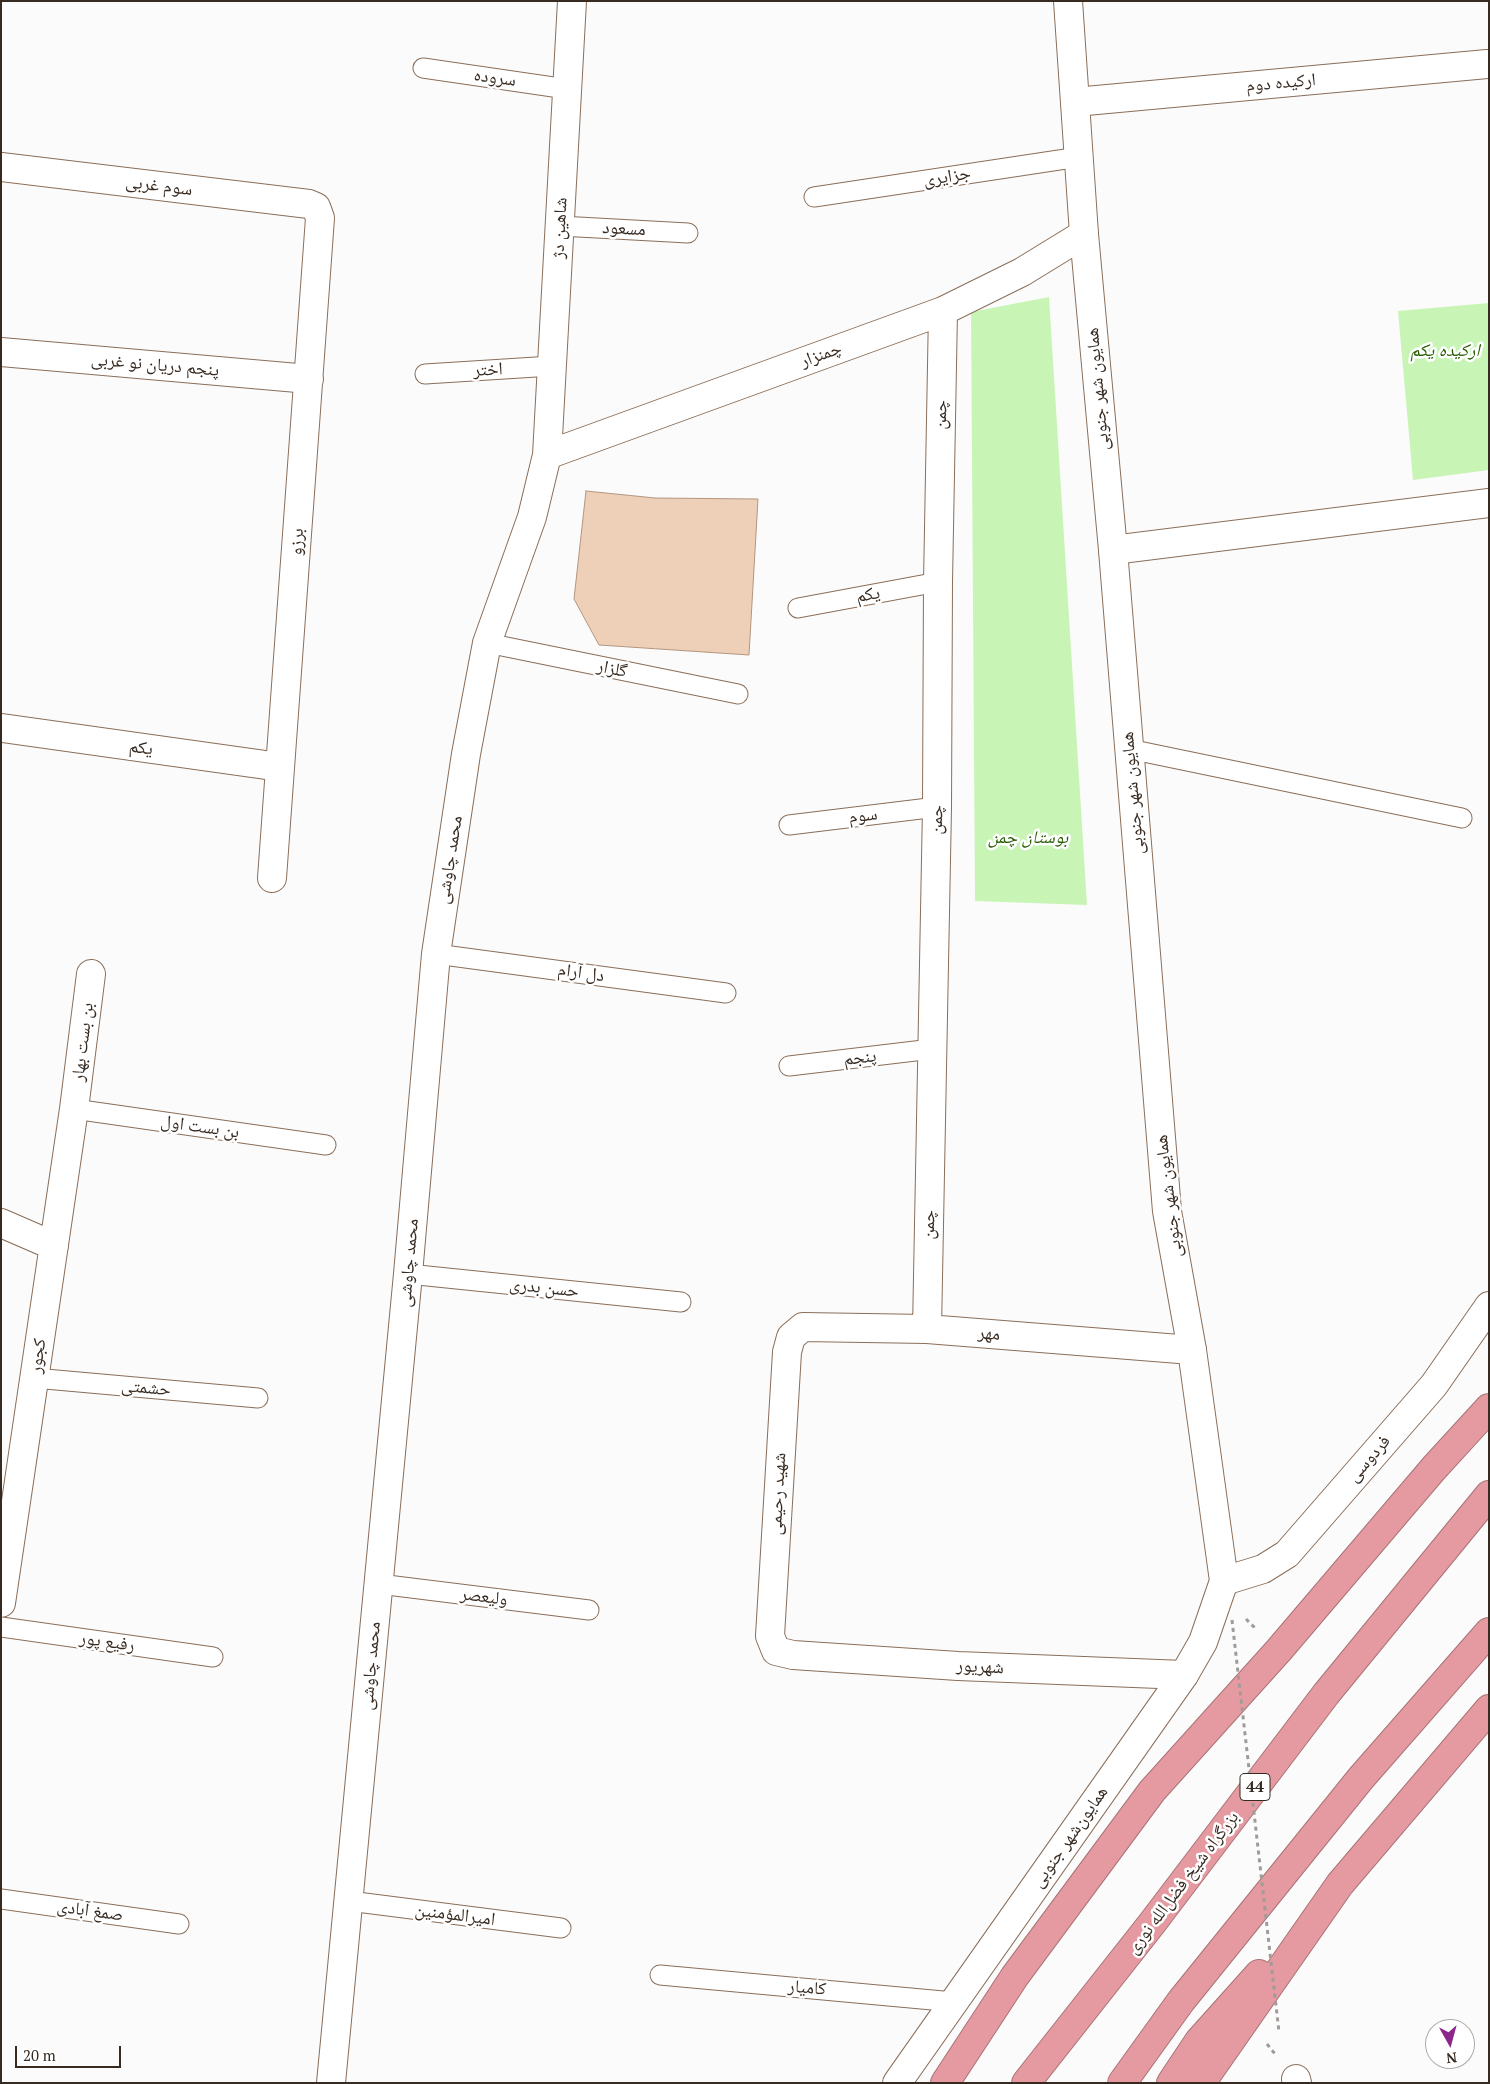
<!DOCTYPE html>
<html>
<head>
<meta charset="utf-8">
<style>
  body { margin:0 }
  #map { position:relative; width:1490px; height:2084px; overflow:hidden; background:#fbfbfb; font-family:"PT Serif",serif }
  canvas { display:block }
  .frame { position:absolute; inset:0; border:2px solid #362a21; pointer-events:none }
  .north { position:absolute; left:1425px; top:2019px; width:50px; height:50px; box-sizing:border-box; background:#fff; border:1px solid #afaaa6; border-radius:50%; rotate:173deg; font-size:14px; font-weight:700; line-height:20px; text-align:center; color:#362a21 }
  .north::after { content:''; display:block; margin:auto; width:18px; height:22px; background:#8b268d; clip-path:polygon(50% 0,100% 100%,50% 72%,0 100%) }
  .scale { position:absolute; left:15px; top:2046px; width:106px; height:22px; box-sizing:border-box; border:2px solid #362a21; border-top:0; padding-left:6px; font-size:15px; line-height:18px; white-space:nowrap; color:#362a21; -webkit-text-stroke:4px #fff; paint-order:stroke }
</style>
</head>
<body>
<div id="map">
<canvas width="1490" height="2084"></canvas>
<div class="frame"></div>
<div class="north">N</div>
<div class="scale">20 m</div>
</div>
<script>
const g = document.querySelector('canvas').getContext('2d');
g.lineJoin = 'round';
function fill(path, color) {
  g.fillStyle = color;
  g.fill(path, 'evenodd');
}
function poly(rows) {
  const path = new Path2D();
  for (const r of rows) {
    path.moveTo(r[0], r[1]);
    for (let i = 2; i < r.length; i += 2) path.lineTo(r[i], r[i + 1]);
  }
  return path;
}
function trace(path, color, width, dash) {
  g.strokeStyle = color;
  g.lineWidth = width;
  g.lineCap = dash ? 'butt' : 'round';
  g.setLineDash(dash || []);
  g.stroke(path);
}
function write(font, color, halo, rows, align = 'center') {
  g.font = font + ' "PT Serif","Noto Naskh Arabic",serif';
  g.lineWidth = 5;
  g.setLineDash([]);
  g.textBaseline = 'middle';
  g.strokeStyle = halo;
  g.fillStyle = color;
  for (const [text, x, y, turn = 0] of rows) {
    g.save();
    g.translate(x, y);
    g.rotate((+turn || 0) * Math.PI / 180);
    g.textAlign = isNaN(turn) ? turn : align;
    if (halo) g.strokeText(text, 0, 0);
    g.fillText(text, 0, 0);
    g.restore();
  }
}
const green = poly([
  [1049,297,1087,905,975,901,971,312],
  [1489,303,1489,470,1413,480,1398,311]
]);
const building = poly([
  [586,491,655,498,758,499,749,655,599,645,574,599,586,491]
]);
const path = poly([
  [1246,1619,1256,1629],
  [1267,2044,1275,2054]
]);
const lane = poly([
  [423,68,567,89],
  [814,197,1079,157],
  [560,226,688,233],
  [425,374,552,366],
  [798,608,938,582],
  [487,643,738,694],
  [1129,749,1462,818],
  [789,825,937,807],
  [436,954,726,993],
  [789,1066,932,1049],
  [74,1109,326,1145],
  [408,1274,681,1302],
  [34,1378,258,1398],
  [379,1584,589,1610],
  [1,1627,213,1657],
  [1,1899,179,1924],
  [349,1901,561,1928],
  [660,1975,954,2002]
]);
const street = poly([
  [1075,102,1487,64],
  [1,167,309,204,316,207,320,218,272,878],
  [1,352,309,379],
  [547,455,943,311,1022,272,1084,234],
  [1113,550,1489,503],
  [2,728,280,767],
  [1,1223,54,1246],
  [927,1329,937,807,938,582,943,311],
  [1224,1581,1263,1569,1287,1554,1434,1385,1489,1306],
  [1,1603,74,1109,91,974],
  [1184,1675,958,1666,793,1655,776,1651,770,1636,787,1352,791,1337,803,1327,927,1329,1192,1350],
  [1296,2079,1297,2083],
  [331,2083,408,1274,436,954,466,754,487,643,532,517,547,455,572,1]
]);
const secondary = poly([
  [897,2083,1184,1675,1203,1642,1224,1581,1192,1350,1167,1211,1113,550,1084,234,1068,1]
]);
const highway = poly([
  [945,2083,1015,1976,1152,1791,1279,1650,1434,1468,1489,1408],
  [1026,2083,1153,1922,1326,1694,1489,1495],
  [1122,2083,1181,2001,1361,1778,1489,1632],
  [1171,2083,1199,2041,1259,1974],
  [1201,2083,1340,1884,1489,1709]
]);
const pathBridge = poly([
  [1232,1620,1279,2032]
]);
const shields = [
  [1255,1787,30]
];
const shieldNames = [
  ["44",1255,1787]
];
const streetNames = [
  ["سروده",495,78,8],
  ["ارکیده دوم",1281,83,-5],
  ["جزایری",947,177,-9],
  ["سوم غربی",159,186,7],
  ["شاهین دژ",560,228,-87],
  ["مسعود",624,229,3],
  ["چمنزار",821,355,-20],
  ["پنجم دریان‌ نو غربی",155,365,5],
  ["اختر",488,370,-3],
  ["همایون‌ شهر جنوبی",1098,389,-95],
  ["چمن",941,415,-89],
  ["برزو",297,542,-86],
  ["یکم",868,595,-11],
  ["گلزار",612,669,12],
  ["یکم",141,748,8],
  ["همایون‌ شهر جنوبی",1133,793,-95],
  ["سوم",863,816,-7],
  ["چمن",937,820,-89],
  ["محمد چاوشی",450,860,-81],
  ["دل‌ آرام",581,973,8],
  ["بن بست بهار",83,1042,-83],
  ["پنجم",860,1058,-7],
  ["بن بست اول",200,1127,8],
  ["همایون‌ شهر جنوبی",1169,1196,-97],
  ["چمن",929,1225,-89],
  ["محمد چاوشی",409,1263,-85],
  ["حسن بدری",544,1288,6],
  ["مهر",989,1334,5],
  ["کجور",38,1356,-82],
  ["حشمتی",146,1388,5],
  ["فردوسی",1369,1459,-49],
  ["شهید رحیمی",778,1494,-87],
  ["ولیعصر",484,1597,7],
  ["رفیع‌ پور",107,1642,8],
  ["محمد چاوشی",371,1666,-85],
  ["شهریور",980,1667,3],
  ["همایون‌شهر جنوبی",1070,1837,-55],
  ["بزرگراه شیخ فضل‌الله نوری",1183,1883,-53],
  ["صمغ‌ آبادی",90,1911,8],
  ["امیرالمؤمنین",455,1915,7],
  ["کامیار",807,1988,5]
];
const parkNames = [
  ["ارکیده یکم",1445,351],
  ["بوستان چمن",1028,838]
];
fill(green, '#c8f5b6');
fill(building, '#eecfb7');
trace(building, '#b3967f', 1);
trace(lane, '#8a6e59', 21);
trace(street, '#8a6e59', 30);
trace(secondary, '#8a6e59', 30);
trace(highway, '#a87375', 30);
trace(path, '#a19b97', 3, [4, 4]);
trace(lane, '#fff', 19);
trace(street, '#fff', 28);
trace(secondary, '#fff', 28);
trace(highway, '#e59aa2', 28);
trace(pathBridge, '#a19b97', 3, [4, 4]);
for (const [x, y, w] of shields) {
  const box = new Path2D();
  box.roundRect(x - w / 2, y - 13.5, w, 27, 4);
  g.fillStyle = '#fff';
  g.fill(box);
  trace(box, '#362a21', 1);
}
write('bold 16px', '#362a21', null, shieldNames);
write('18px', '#362a21', '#fff', streetNames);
write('italic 18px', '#2a5e07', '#fff', parkNames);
</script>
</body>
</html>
